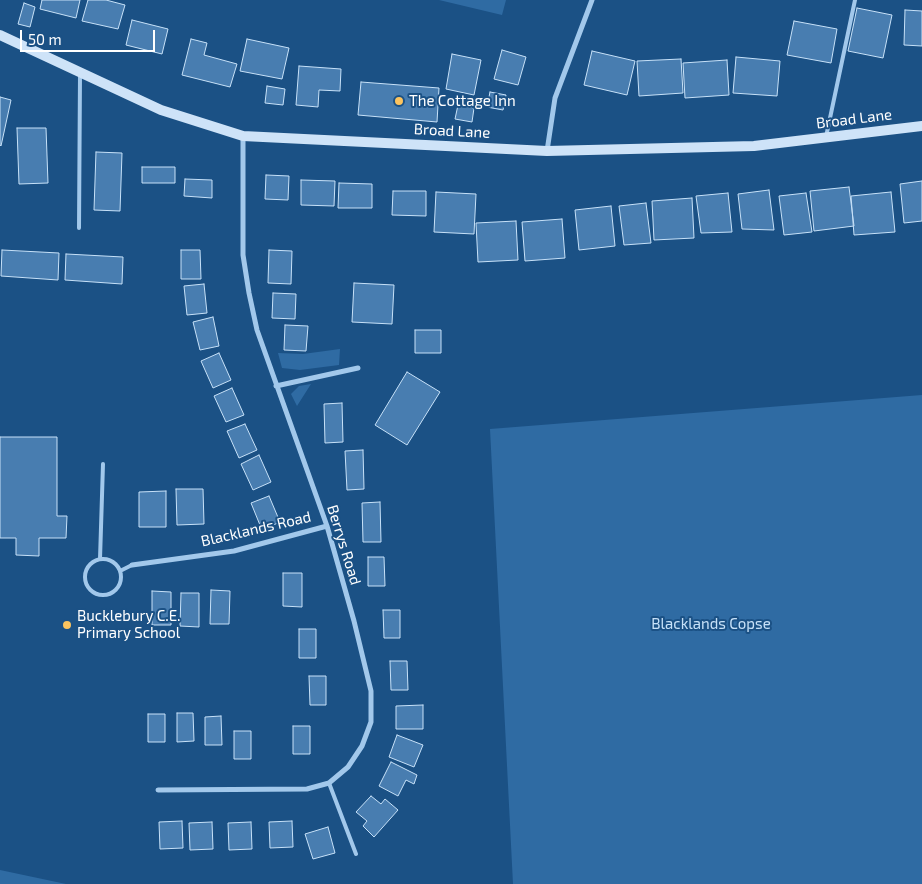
<!DOCTYPE html>
<html>
<head>
<meta charset="utf-8">
<style>
  body { margin:0 }
  #map { position:relative; width:922px; height:884px; overflow:hidden; background:#1b5185; font-family:"Exo 2",sans-serif }
  canvas { display:block }
  .scale { position:absolute; left:20px; top:30px; width:135px; height:22px; box-sizing:border-box; border:2px solid #fff; border-top:0; padding-left:6px; font-size:15px; line-height:18px; white-space:nowrap; color:#fff; -webkit-text-stroke:4px #1b5185; paint-order:stroke }
</style>
</head>
<body>
<div id="map">
<canvas width="922" height="884"></canvas>
<div class="scale">50 m</div>
</div>
<script>
const g = document.querySelector('canvas').getContext('2d');
g.lineJoin = 'round';
function fill(path, color) {
  g.fillStyle = color;
  g.fill(path, 'evenodd');
}
function poly(rows) {
  const path = new Path2D();
  for (const r of rows) {
    if (r.length === 3) {
      path.moveTo(r[0] + r[2], r[1]);
      path.arc(r[0], r[1], r[2], 0, 2 * Math.PI);
      continue;
    }
    path.moveTo(r[0], r[1]);
    for (let i = 2; i < r.length; i += 2) path.lineTo(r[i], r[i + 1]);
  }
  return path;
}
function trace(path, color, width, dash) {
  g.strokeStyle = color;
  g.lineWidth = width;
  g.lineCap = dash ? 'butt' : 'round';
  g.setLineDash(dash || []);
  g.stroke(path);
}
function write(font, color, halo, rows, align = 'center') {
  g.font = font + ' "Exo 2",sans-serif';
  g.lineWidth = 4;
  g.setLineDash([]);
  g.textBaseline = 'middle';
  g.strokeStyle = halo;
  g.fillStyle = color;
  for (const [text, x, y, turn = 0] of rows) {
    g.save();
    g.translate(x, y);
    g.rotate((+turn || 0) * Math.PI / 180);
    g.textAlign = isNaN(turn) ? turn : align;
    if (halo) g.strokeText(text, 0, 0);
    g.fillText(text, 0, 0);
    g.restore();
  }
}
const green = poly([
  [439,0,506,0,502,15],
  [340,349,339,365,300,370,282,368,278,353,303,354],
  [311,384,297,406,291,394,299,386],
  [922,395,922,884,513,884,490,429],
  [0,870,66,884,0,884]
]);
const building = poly([
  [42,0,80,0,76,18,40,9,42,0],
  [88,0,106,0,125,5,118,29,82,21,88,0],
  [24,3,35,7,30,27,18,24,24,3],
  [857,8,892,15,883,58,848,51,857,8],
  [905,10,922,11,922,46,904,45,905,10],
  [132,20,168,29,162,54,126,45,132,20],
  [794,21,837,29,831,63,787,55,794,21],
  [191,39,207,43,204,55,237,64,230,87,182,75,191,39],
  [247,39,289,48,282,79,240,71,247,39],
  [502,50,526,57,518,85,494,79,502,50],
  [592,51,635,61,627,95,584,85,592,51],
  [452,54,481,60,474,95,446,89,452,54],
  [736,57,780,61,777,96,733,93,736,57],
  [681,59,683,93,639,96,637,61,681,59],
  [727,60,729,95,685,98,683,63,727,60],
  [299,66,341,69,340,91,319,90,318,107,296,105,299,66],
  [361,82,439,88,437,122,358,115,361,82],
  [267,86,285,89,283,105,265,103,267,86],
  [490,92,506,95,503,110,487,107,490,92],
  [0,97,11,100,1,146,0,145,0,97],
  [458,105,474,108,472,122,455,119,458,105],
  [17,128,46,128,48,183,19,184,17,128],
  [96,152,122,153,120,211,94,210,96,152],
  [142,167,175,167,175,183,142,183,142,167],
  [266,175,289,176,288,200,265,199,266,175],
  [185,179,212,180,212,198,184,196,185,179],
  [301,180,335,181,334,206,301,205,301,180],
  [922,181,922,221,904,223,900,184,922,181],
  [339,183,372,184,372,208,338,208,339,183],
  [849,187,854,226,814,231,810,191,849,187],
  [769,190,774,230,742,229,738,194,769,190],
  [393,191,426,191,426,216,392,215,393,191],
  [436,192,476,194,474,234,434,232,436,192],
  [891,192,895,232,854,235,851,196,891,192],
  [728,193,732,232,701,233,696,196,728,193],
  [806,193,812,232,784,235,779,196,806,193],
  [692,198,694,238,654,240,652,201,692,198],
  [646,203,651,243,624,245,619,206,646,203],
  [611,206,615,246,579,250,575,210,611,206],
  [562,219,565,258,525,261,522,222,562,219],
  [516,221,518,260,478,262,476,223,516,221],
  [2,250,59,253,58,280,1,276,2,250],
  [181,250,200,250,201,279,181,279,181,250],
  [269,250,292,251,291,284,268,283,269,250],
  [66,254,123,257,122,284,65,280,66,254],
  [354,283,394,285,392,324,352,322,354,283],
  [204,284,207,313,187,315,184,286,204,284],
  [273,293,296,294,295,319,272,318,273,293],
  [213,317,219,346,200,350,193,322,213,317],
  [285,325,308,326,306,351,284,350,285,325],
  [415,330,441,330,441,353,415,353,415,330],
  [219,353,231,380,213,388,201,361,219,353],
  [407,372,440,392,407,445,375,425,407,372],
  [232,388,244,415,226,422,214,396,232,388],
  [342,403,343,442,325,443,324,404,342,403],
  [245,424,257,450,239,458,227,431,245,424],
  [0,437,57,437,57,516,67,516,66,538,39,538,39,556,16,555,16,538,0,538,0,437],
  [363,450,364,489,347,490,345,451,363,450],
  [259,455,271,482,253,490,241,464,259,455],
  [176,489,203,489,204,524,177,525,176,489],
  [166,491,166,527,139,527,139,492,166,491],
  [269,496,280,522,262,530,251,503,269,496],
  [380,502,381,542,363,542,362,503,380,502],
  [368,557,384,557,385,586,368,586,368,557],
  [283,573,302,573,302,607,283,606,283,573],
  [211,590,230,591,229,624,210,624,211,590],
  [152,591,171,592,171,625,152,625,152,591],
  [181,593,199,593,199,627,180,626,181,593],
  [383,610,400,610,400,638,384,638,383,610],
  [299,629,316,629,316,658,299,658,299,629],
  [390,661,407,661,408,690,391,690,390,661],
  [309,676,326,676,326,705,310,705,309,676],
  [423,705,423,729,396,729,396,706,423,705],
  [177,713,193,713,194,741,177,742,177,713],
  [148,714,165,714,165,742,148,742,148,714],
  [221,716,222,745,205,745,205,717,221,716],
  [293,726,310,726,310,754,293,754,293,726],
  [234,731,251,731,251,759,234,759,234,731],
  [397,735,423,745,414,767,389,757,397,735],
  [391,762,417,775,414,784,406,780,398,796,379,786,391,762],
  [371,796,381,804,385,799,398,810,374,837,363,826,367,821,356,812,371,796],
  [182,821,183,848,160,849,159,822,182,821],
  [292,821,293,847,270,848,269,822,292,821],
  [212,822,213,849,190,850,189,823,212,822],
  [251,822,252,849,229,850,228,823,251,822],
  [328,827,335,853,313,859,305,834,328,827]
]);
const lane = poly([
  [826,137,855,0],
  [79,228,80,75],
  [103,577,18],
  [100,559,103,464],
  [120,571,132,565],
  [329,783,356,854]
]);
const street = poly([
  [547,151,555,98,592,0],
  [276,386,358,368],
  [132,565,234,551,327,526],
  [158,790,307,789,329,783,348,767,362,746,371,722,371,691,354,621,327,526,257,330,249,293,243,255,243,136]
]);
const secondary = poly([
  [0,35,161,110,243,136,547,151,754,146,922,126]
]);
const markers = [
  [399,101,5,"#fcc45f"],
  [67,625,5,"#fcc45f"]
];
const poiNames = [
  ["The Cottage Inn",409,101],
  ["Bucklebury C.E.",77,616],
  ["Primary School",77,633]
];
const streetNames = [
  ["Broad Lane",854,119,-7],
  ["Broad Lane",452,131,3],
  ["Blacklands Road",256,529,-13],
  ["Berrys Road",344,545,73]
];
const parkNames = [
  ["Blacklands Copse",711,624]
];
fill(green, '#2f6ba3');
fill(building, '#487db0');
trace(building, '#c7e1f8', 1);
trace(lane, '#a2c8eb', 4);
trace(street, '#a2c8eb', 5);
trace(secondary, '#cee3f8', 10);
for (const [x, y, r, color] of markers) {
  const dot = new Path2D();
  dot.arc(x, y, r, 0, 2 * Math.PI);
  g.fillStyle = color;
  g.fill(dot);
  trace(dot, '#1b5185', 2);
}
write('15px', '#fff', '#1b5185', poiNames, 'left');
write('15px', '#fff', '#1b5185', streetNames);
write('15px', '#c7e1f8', '#1b5185', parkNames);
</script>
</body>
</html>
